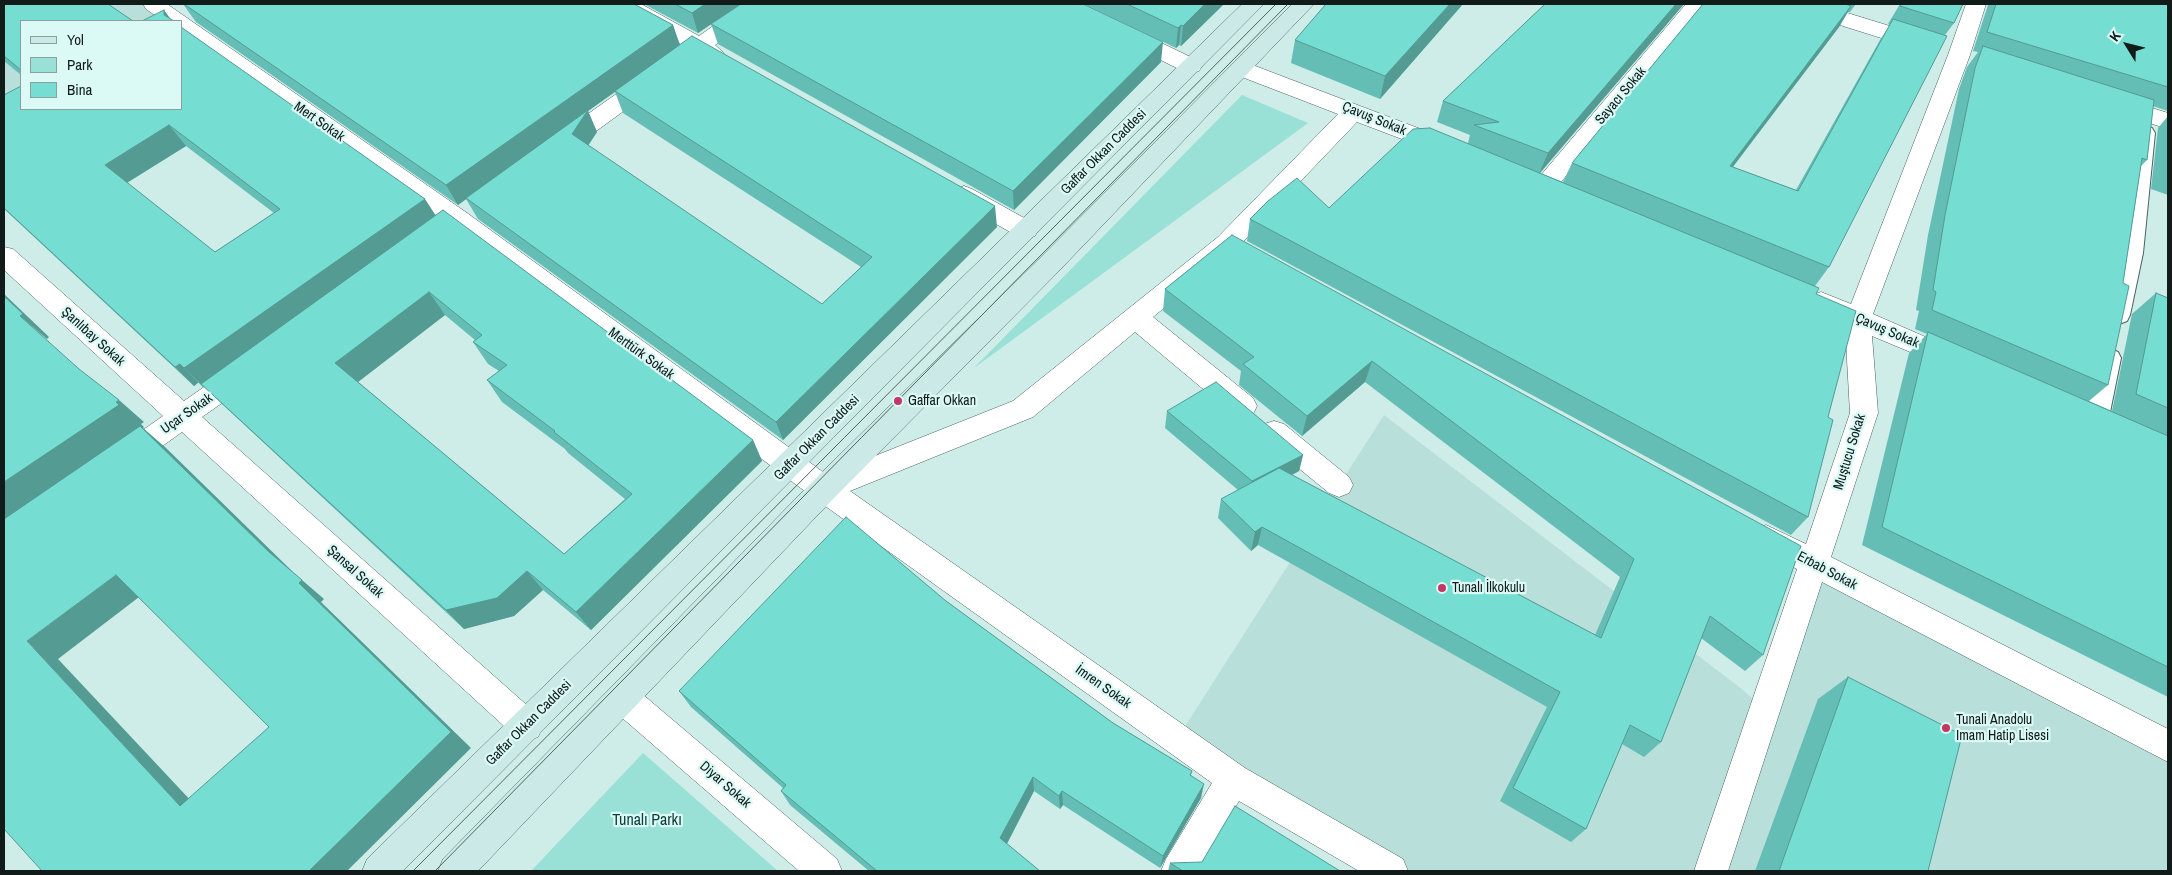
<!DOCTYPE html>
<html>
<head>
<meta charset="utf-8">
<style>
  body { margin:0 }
  #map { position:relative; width:2172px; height:875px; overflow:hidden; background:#ceece8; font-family:"Archivo Narrow",sans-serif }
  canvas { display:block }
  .frame { position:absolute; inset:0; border:5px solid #101b1a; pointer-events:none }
  .legend { position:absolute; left:20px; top:20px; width:162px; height:90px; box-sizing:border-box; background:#dbf9f5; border:1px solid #8aa09d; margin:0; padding:6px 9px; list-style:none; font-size:15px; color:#101b1a }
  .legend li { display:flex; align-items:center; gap:10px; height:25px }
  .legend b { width:25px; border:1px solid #8aa09d }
  .north { position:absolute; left:2102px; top:20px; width:50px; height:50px; -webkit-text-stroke:4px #dbf9f5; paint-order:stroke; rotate:306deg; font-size:14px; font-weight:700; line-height:20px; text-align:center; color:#101b1a }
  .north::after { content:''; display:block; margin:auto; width:18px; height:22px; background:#101b1a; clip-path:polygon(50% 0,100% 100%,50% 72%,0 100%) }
</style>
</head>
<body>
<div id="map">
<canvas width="2172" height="875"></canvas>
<div class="frame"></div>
<ul class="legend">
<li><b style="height:6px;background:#cbeae7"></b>Yol</li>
<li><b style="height:14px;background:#99e0d7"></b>Park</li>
<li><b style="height:14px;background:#76ddd2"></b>Bina</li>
</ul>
<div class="north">K</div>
</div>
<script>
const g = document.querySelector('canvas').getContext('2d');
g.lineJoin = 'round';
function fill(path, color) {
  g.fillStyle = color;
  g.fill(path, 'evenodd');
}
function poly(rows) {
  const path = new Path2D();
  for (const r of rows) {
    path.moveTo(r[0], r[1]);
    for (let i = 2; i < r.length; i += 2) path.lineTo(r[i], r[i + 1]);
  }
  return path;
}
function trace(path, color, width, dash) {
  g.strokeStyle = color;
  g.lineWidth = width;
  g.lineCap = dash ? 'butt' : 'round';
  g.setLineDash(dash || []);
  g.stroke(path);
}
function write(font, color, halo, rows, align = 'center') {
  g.font = font + ' "Archivo Narrow",sans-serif';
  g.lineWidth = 4.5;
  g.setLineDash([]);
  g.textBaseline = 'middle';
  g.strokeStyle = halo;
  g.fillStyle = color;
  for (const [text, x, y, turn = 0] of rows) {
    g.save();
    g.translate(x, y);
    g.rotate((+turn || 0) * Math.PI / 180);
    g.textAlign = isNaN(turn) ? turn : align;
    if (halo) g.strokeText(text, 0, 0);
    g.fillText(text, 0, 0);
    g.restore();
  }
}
const built = poly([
  [4,4,153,4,175,20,171,21,21,21,21,102,4,112],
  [1384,415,1743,690,1764,710,1814,565,2168,746,2168,871,1391,871,1361,855,1177,739]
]);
const green = poly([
  [1242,95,1308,123,974,368],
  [643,753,778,871,531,871]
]);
const service = poly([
  [2145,126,2152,128,2155,133,2143,253,2130,315,2127,321,2119,324,2111,321,2108,315,2121,253,2135,133,2138,128,2145,126],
  [2110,349,2118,352,2121,358,2108,422,2104,429,2096,432,2088,429,2084,422,2099,358,2102,352,2110,349]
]);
const minor = poly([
  [143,4,167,4,467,213,827,475,1013,401,1218,237,1338,114,1234,74,1231,69,1234,64,1242,62,1250,64,1452,141,1456,147,1452,153,1444,155,1357,122,1236,249,1153,317,1253,398,1257,406,1253,414,1243,417,1233,414,1135,332,1033,417,850,491,1245,768,1403,859,1408,871,1359,871,1239,801,1197,871,1161,871,1166,859,1212,783,814,498,449,225,181,34,181,21,163,21,146,9,143,4],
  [616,4,641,4,699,36,744,4,768,4,765,9,715,45,724,53,721,58,713,60,701,55,570,150,562,152,554,150,550,144,554,138,684,46,619,9,616,4],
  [1054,4,1080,4,1199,61,1202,66,1199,71,1191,73,1183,71,1057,9,1054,4],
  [1686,4,1707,4,1552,193,1544,195,1536,193,1532,187,1536,181,1686,4],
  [1786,4,1818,4,1929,38,1932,43,1929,48,1921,50,1913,48,1789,9,1786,4],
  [1966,4,1986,4,1970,55,1873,314,1960,352,1964,359,1960,366,1951,369,1872,336,1878,413,1831,557,2168,729,2168,762,1822,582,1728,871,1694,871,1797,569,1756,547,1751,538,1756,529,1766,525,1806,544,1850,413,1845,324,1812,309,1808,302,1812,295,1821,292,1851,304,1948,55,1966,4],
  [2117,97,2168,113,2168,129,2109,110,2106,105,2109,100,2117,97],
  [964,186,972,189,1035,224,1038,230,1035,236,1026,239,1017,236,956,201,952,195,956,189,964,186],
  [4,247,13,249,184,401,234,366,243,363,252,366,256,374,252,382,202,417,538,715,543,726,538,737,527,741,516,737,182,432,133,467,123,471,113,467,109,459,113,451,163,416,4,270,4,247],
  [1274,421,1284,424,1349,477,1353,485,1349,493,1339,497,1329,493,1264,440,1260,432,1264,424,1274,421],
  [624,684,635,688,837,859,842,871,799,871,613,710,608,699,613,688,624,684]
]);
const secondary = poly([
  [1242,4,1264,4,403,871,362,871,367,859,1242,4],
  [1292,4,1314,4,1057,273,834,498,478,871,438,871,443,859,814,480,1039,259,1292,4]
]);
const tram = poly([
  [413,871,1276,4],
  [435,871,1288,4]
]);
const wall = poly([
  [4,4,21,21,21,75,4,61],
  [183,4,634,4,673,25,679,45,997,227,783,440,478,219,466,199,458,205,196,22],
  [615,92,623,113,861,267,822,304,588,146,597,132,588,111],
  [644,4,741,4,698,33],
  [1084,4,1224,4,1181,46,1179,45,1176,48],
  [1326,4,1463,4,1380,99,1291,63,1295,40],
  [1545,4,1684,4,1540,173,1563,182,1572,163,1703,4,1856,4,1850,12,1848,12,1839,27,1733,167,1796,190,1880,40,1890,25,1888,24,1900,4,1963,4,1954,23,1945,35,1829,267,1815,286,1828,417,1808,517,1791,535,1247,241,1250,219,1329,208,1468,143,1470,135,1437,122,1443,101],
  [1987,4,2168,4,2168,111,2153,106,2147,160,2141,166,2123,283,2108,385,2089,401,2112,411,2132,314,2156,293,2168,298,2168,697,1862,545,1909,353,1927,334,1915,329,1919,311,1916,310,1928,235,1959,89,1967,67,1978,52,1973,51,1988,5],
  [711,24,1161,62,1014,210,718,44],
  [4,95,181,109,436,215,753,440,762,461,591,630,543,590,514,616,464,629,223,405,204,386,203,387,199,382,194,386,4,209],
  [186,146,274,213,215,252,127,183],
  [445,315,475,340,473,342,488,364,499,371,487,380,502,402,565,449,568,453,625,499,564,554,358,382],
  [2168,116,2168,195,2151,189,2158,128],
  [1232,235,1763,655,1745,671,1701,638,1661,742,1644,757,1622,744,1586,829,1571,842,1500,801,1547,707,1258,545,1251,551,1218,518,1221,499,1238,490,1165,428,1167,411,1303,455,1299,471,1292,475,1595,635,1620,577,1365,382,1302,436,1239,385,1241,371,1163,311,1165,289],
  [946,601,1113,723,1192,771,1191,775,1201,798,1160,868,1063,805,1060,809,1034,791,1007,844,1040,871,869,871,790,805,781,791,783,788,691,707,679,691],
  [1848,677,1928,871,1755,871,1818,699],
  [1170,863,1340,871,1168,871]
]);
const shadedWall = poly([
  [705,4,741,4,698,33,692,13],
  [1205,4,1224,4,1181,46,1183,26],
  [1450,4,1463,4,1380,99,1385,76],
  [1676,4,1684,4,1539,174,1548,153],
  [1851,6,1839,27,1718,186,1730,166],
  [164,10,172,21,164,15],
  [673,25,680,45,588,111,597,132,581,156,572,134,587,112,458,205,446,185],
  [1181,25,1179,45,1176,48,1178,28],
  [1163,42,1161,62,1014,210,1013,191],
  [169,125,186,146,123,185,105,165],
  [425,199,438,219,203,387,184,368],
  [995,206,997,227,783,440,776,422],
  [429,292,445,315,354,385,335,363],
  [4,294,49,337,47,339,20,316,4,296],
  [1372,361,1365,382,1302,436,1307,416],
  [180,364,199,382,194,386,175,367],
  [119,400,144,422,141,424,144,427,143,428,165,447,292,571,4,523,4,482],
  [753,440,762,461,591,630,576,612],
  [1303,455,1299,471,1248,498,1252,481],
  [1262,527,1258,545,1251,551,1255,532],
  [527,571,543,590,514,616,464,629,446,610],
  [116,575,143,594,58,659,209,820,180,806,27,641],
  [302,580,324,599,321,602,471,748,347,871,309,871,299,583],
  [1033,777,1034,791,1003,851,1000,838],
  [1204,784,1201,798,1160,868,1163,856],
  [1062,791,1063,805,1060,809,1059,796]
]);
const building = poly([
  [4,4,108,4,133,21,21,21,21,70,4,56,4,4],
  [184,4,634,4,673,25,446,185,184,4],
  [675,4,705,4,692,13,675,4],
  [741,4,1083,4,1163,42,1013,191,711,24,741,4],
  [1127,4,1205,4,1183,26,1181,25,1178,28,1127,4],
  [1326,4,1450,4,1385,76,1295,40,1326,4],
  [1545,4,1676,4,1548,153,1474,125,1499,122,1443,101,1545,4],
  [1703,4,1845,4,1851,6,1730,166,1798,191,1893,19,1947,36,1829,267,1572,163,1703,4],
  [1902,4,1963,4,1954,23,1900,6,1902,4],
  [1996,4,2168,4,2168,87,1987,32,1996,4],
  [164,10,164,15,174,21,142,21,164,10],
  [181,27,425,199,184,368,180,364,175,367,4,208,4,95,21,86,21,109,181,109,181,27],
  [169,125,280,209,215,252,105,165,169,125],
  [692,36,995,206,776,422,466,198,588,110,572,134,822,304,872,257,615,91,692,36],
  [1983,46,2154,100,2147,160,2142,158,2123,283,2129,286,2108,385,1932,310,1936,292,1933,290,1945,215,1975,68,1983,46],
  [1430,128,1819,288,1816,294,1856,311,1828,417,1833,420,1808,517,1250,219,1268,201,1297,178,1329,208,1413,129,1430,128],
  [443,210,753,440,576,612,527,571,497,598,446,610,201,384,443,210],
  [429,292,482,335,473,342,507,365,487,380,555,431,554,432,632,494,564,554,335,363,429,292],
  [1232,235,1801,546,1763,655,1710,616,1661,742,1630,725,1586,829,1513,788,1560,692,1262,527,1255,532,1221,499,1279,468,1601,638,1634,559,1372,361,1307,416,1243,364,1254,357,1165,289,1232,235],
  [2156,293,2168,298,2168,408,2136,394,2156,293],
  [4,296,23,314,20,316,79,369,119,400,116,402,119,405,4,482,4,296],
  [1928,332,2168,436,2168,667,1882,527,1928,332],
  [1216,382,1303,455,1252,481,1167,411,1216,382],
  [140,426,269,552,302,580,299,583,451,732,309,871,42,871,4,829,4,519,140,426],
  [116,575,269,727,180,806,27,641,116,575],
  [846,517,946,601,1113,723,1192,771,1190,775,1204,784,1163,856,1062,791,1059,796,1033,777,1000,838,1040,871,877,871,781,791,786,785,679,691,846,517],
  [1848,677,1962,735,1928,871,1779,871,1848,677],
  [1235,806,1340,871,1183,871,1170,863,1202,862,1235,806]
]);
const markers = [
  [898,401,5,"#c43664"],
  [1442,588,5,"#c43664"],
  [1946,728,5,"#c43664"]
];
const streetNames = [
  ["Sayacı Sokak",1621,96,-50],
  ["Çavuş Sokak",1374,119,22],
  ["Mert Sokak",319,122,35],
  ["Gaffar Okkan Caddesi",1104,152,-45],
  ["Çavuş Sokak",1887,331,23],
  ["Şanlıbay Sokak",93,337,42],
  ["Merttürk Sokak",641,354,36],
  ["Uçar Sokak",187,414,-35],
  ["Gaffar Okkan Caddesi",817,438,-45],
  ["Muştucu Sokak",1850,452,-73],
  ["Erbab Sokak",1827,571,28],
  ["Şansal Sokak",355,572,42],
  ["İmren Sokak",1103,687,35],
  ["Gaffar Okkan Caddesi",529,723,-45],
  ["Diyar Sokak",725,785,41]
];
const poiNames = [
  ["Gaffar Okkan",908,401],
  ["Tunalı İlkokulu",1452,588],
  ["Tunali Anadolu",1956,720],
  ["Imam Hatip Lisesi",1956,736]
];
const nearParknames = [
  ["Tunalı Parkı",647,821]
];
fill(built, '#b9dfda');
fill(green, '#99e0d7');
trace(service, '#48625f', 2);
trace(minor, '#48625f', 1);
trace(secondary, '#48625f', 1);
fill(service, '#fff');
fill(minor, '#fff');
fill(secondary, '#cbeae7');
trace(tram, '#526461', 1);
fill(wall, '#65beb5');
fill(shadedWall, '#539b93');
fill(building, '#76ddd2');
trace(building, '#539b93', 1);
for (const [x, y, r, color] of markers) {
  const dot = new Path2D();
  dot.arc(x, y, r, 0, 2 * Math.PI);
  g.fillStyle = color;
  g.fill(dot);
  trace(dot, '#dbf9f5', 2);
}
write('14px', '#101b1a', '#dbf9f5', streetNames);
write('14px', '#101b1a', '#dbf9f5', poiNames, 'left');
write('16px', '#0a3c38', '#dbf9f5', nearParknames);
</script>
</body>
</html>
